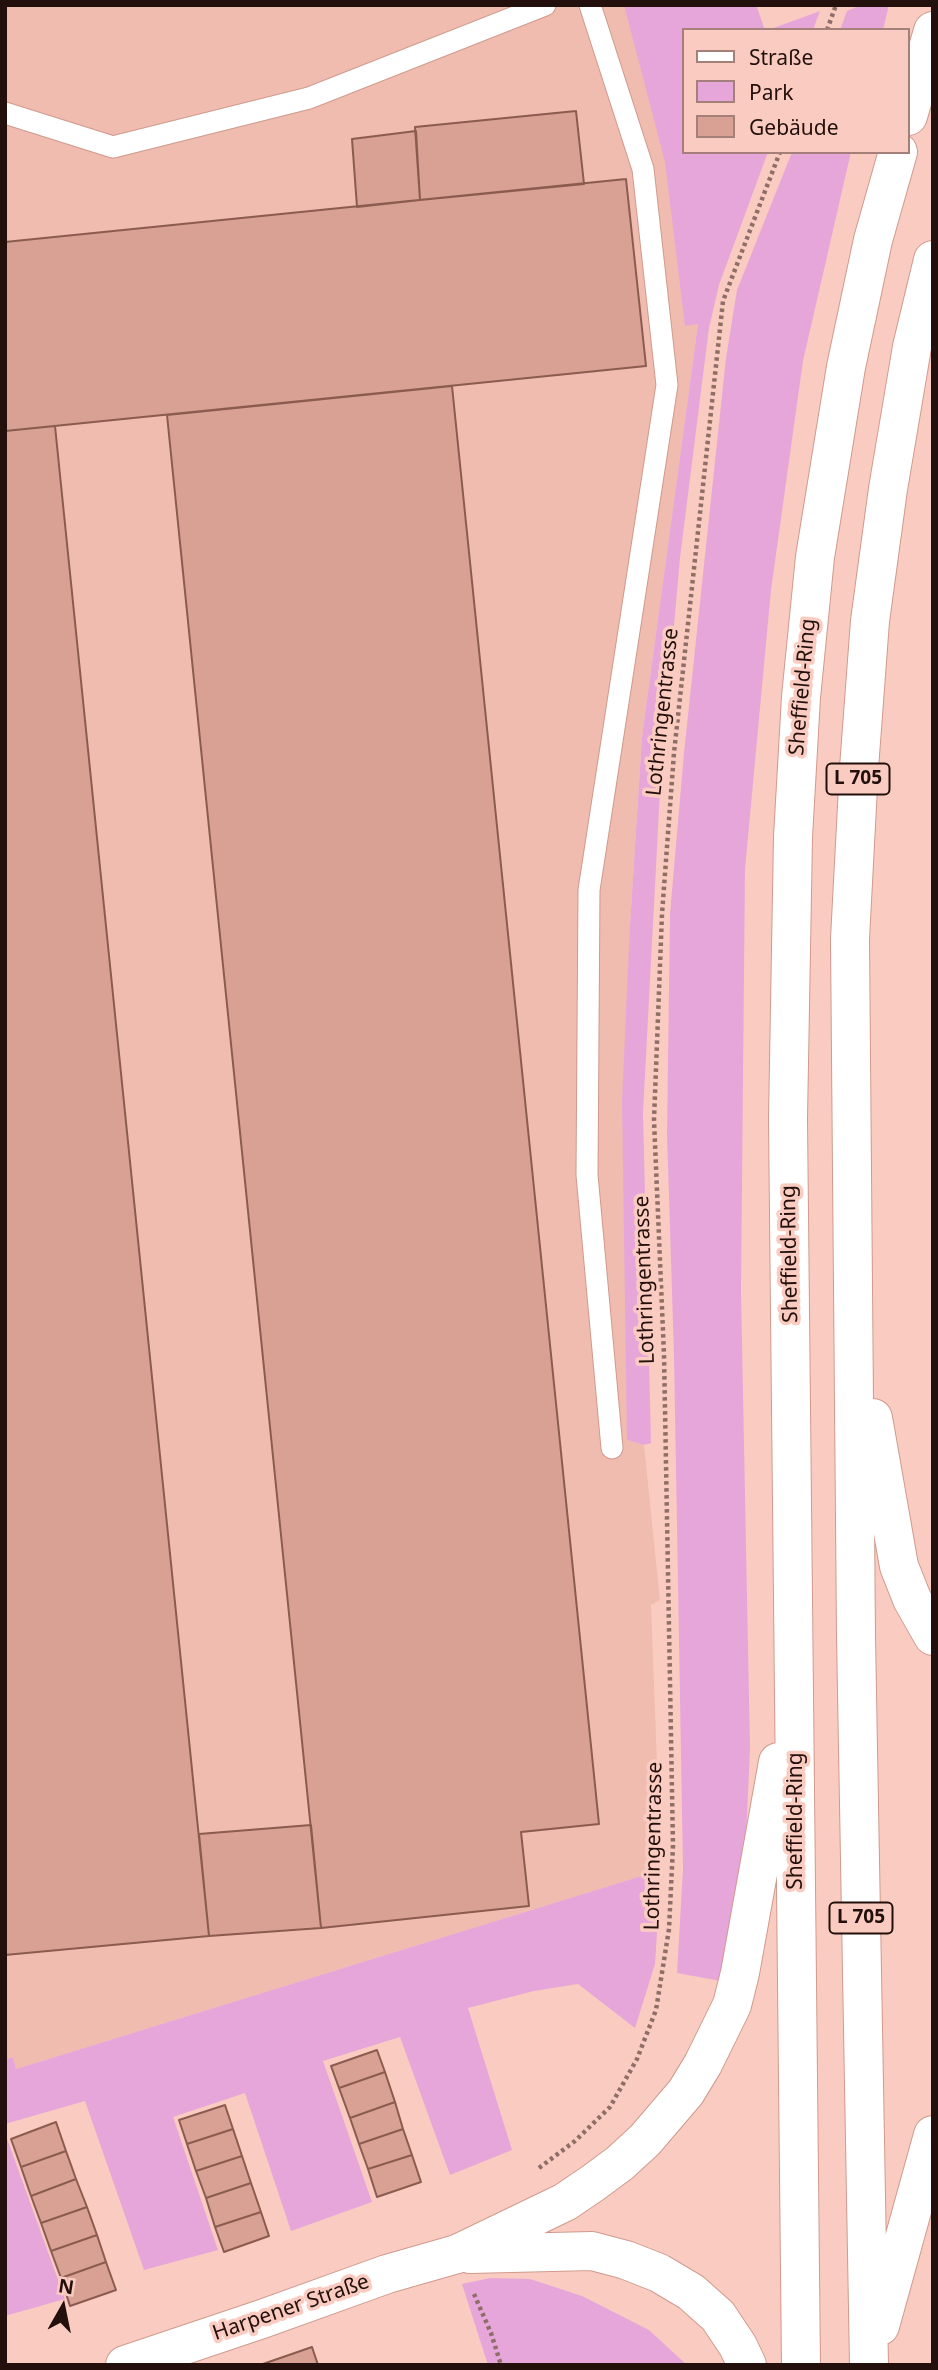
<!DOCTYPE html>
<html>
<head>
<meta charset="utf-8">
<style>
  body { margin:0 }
  #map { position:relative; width:938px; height:2370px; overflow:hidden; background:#faccc1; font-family:"Noto Sans",sans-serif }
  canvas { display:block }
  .frame { position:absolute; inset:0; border:7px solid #230f0b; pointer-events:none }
  .legend { position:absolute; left:682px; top:28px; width:228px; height:126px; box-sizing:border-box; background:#faccc1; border:2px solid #a48078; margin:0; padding:9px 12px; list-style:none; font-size:21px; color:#230f0b }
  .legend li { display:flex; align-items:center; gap:14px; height:35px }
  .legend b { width:35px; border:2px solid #a48078 }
  .north { position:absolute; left:28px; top:2272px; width:70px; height:70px; -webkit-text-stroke:5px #faccc1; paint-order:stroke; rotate:9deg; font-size:19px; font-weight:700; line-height:28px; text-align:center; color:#230f0b }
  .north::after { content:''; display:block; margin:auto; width:24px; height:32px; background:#230f0b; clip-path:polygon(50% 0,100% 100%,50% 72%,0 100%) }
</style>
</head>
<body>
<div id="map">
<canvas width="938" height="2370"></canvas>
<div class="frame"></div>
<ul class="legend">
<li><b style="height:9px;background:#fff"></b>Straße</li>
<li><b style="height:19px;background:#e7a6d9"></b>Park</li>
<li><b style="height:19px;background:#d8a194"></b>Gebäude</li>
</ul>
<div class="north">N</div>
</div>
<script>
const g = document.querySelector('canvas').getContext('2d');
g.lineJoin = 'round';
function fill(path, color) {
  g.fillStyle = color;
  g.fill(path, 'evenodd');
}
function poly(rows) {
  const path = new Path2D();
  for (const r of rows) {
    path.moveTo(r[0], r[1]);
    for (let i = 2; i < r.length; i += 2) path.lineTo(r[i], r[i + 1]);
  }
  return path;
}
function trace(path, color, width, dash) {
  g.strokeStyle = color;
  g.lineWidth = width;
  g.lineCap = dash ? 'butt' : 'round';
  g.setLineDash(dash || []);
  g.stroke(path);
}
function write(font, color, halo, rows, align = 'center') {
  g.font = font + ' "Noto Sans",sans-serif';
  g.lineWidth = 7;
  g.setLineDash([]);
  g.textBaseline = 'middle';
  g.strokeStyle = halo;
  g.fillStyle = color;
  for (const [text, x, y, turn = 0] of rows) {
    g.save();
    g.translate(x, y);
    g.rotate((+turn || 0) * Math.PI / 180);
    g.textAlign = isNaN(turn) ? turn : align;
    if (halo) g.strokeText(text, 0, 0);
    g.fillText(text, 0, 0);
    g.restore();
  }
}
const built = poly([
  [5,5,756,5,765,30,684,30,684,152,698,324,642,737,630,925,627,1440,644,1445,660,1600,651,1605,661,1870,16,2069,13,2057,5,2060]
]);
const green = poly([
  [624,5,756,5,765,30,684,30,684,152,768,152,719,285,709,328,680,558,661,772,643,1113,651,1443,644,1445,627,1440,622,1101,630,925,642,737,698,324,685,326,665,162],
  [861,5,889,5,883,30,840,30,847,11],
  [820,11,813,30,768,30],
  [792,152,851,152,803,361,771,590,745,869,741,1291,750,1749,745,1859,721,1981,677,1973,683,1869,674,1355,667,1134,670,914,684,753,726,358,737,290],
  [661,1870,655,1964,635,2028,578,1984,534,1991,468,2008,512,2150,450,2175,400,2037,323,2061,372,2202,291,2231,245,2093,173,2117,218,2250,144,2270,85,2101,5,2124,5,2060,13,2057,16,2069],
  [5,2133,65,2299,5,2316],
  [490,2278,530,2279,582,2296,649,2330,687,2365,488,2365,462,2284]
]);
const building = poly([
  [576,111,584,184,420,200,415,127,576,111],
  [416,131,420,200,357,207,352,139,416,131],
  [626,179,646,366,5,431,5,242,626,179],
  [452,386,599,1824,521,1832,529,1906,321,1928,167,415,452,386],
  [55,426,209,1936,5,1955,5,431,55,426],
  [311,1825,321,1928,209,1936,199,1834,311,1825],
  [377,2050,385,2072,339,2088,331,2066,377,2050],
  [385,2072,395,2102,350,2118,339,2088,385,2072],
  [395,2102,403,2129,359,2144,350,2118,395,2102],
  [225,2105,233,2129,187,2144,179,2120,225,2105],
  [56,2122,66,2151,21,2167,11,2139,56,2122],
  [233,2129,242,2156,196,2171,187,2144,233,2129],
  [403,2129,412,2155,368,2169,359,2144,403,2129],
  [66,2151,76,2179,31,2196,21,2167,66,2151],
  [412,2155,421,2182,377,2197,368,2169,412,2155],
  [242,2156,251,2183,206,2198,196,2171,242,2156],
  [76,2179,87,2207,41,2223,31,2196,76,2179],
  [251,2183,261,2212,215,2227,206,2198,251,2183],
  [87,2207,97,2235,51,2251,41,2223,87,2207],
  [261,2212,269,2236,224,2252,215,2227,261,2212],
  [97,2235,106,2262,61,2278,51,2251,97,2235],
  [106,2262,116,2290,70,2306,61,2278,106,2262],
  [312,2347,318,2365,260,2365,312,2347]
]);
const path = poly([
  [827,30,836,5],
  [539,2168,575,2141,610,2107,637,2059,656,2010,669,1929,673,1846,664,1355,654,1120,662,914,674,753,723,301,780,152],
  [474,2294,491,2333,501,2365]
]);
const service = poly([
  [590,5,643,169,667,385,589,890,587,1175,612,1448],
  [5,113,113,147,309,98,545,5]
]);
const minor = poly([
  [125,2365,262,2319,387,2274,457,2254]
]);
const trunk = poly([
  [908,116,933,31],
  [873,1418,899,1566,912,1599,933,1636],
  [457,2254,565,2202,593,2183,620,2163,645,2140,686,2092,703,2064,732,2005,740,1973,778,1762],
  [470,2254,592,2251,626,2260,659,2273,691,2292,718,2316,738,2346,747,2365],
  [880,2326,933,2135],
  [801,2365,788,1119,793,837,801,697,815,557,846,367,873,240,898,152],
  [869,2365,856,1636,850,939,859,768,870,621,888,489,912,347,933,260]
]);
const shields = [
  [858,779,63],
  [861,1918,63]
];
const shieldNames = [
  ["L 705",858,779],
  ["L 705",861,1918]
];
const streetNames = [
  ["Sheffield-Ring",803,687,-85],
  ["Lothringentrasse",663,712,-84],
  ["Sheffield-Ring",790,1254,-91],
  ["Lothringentrasse",645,1280,-92],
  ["Sheffield-Ring",796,1821,-90],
  ["Lothringentrasse",654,1846,-89],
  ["Harpener Straße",291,2308,-19]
];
fill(built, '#efbcaf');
fill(green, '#e7a6d9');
fill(building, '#d8a194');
trace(building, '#8c5b4f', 2);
trace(service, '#d09a8d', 23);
trace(minor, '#d09a8d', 40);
trace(trunk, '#d09a8d', 40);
trace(path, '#8f6e67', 4.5, [3.5, 3.5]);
trace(service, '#fff', 21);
trace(minor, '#fff', 38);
trace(trunk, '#fff', 38);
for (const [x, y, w] of shields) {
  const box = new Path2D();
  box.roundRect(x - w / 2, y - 15.5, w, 31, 5);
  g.fillStyle = '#faccc1';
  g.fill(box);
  trace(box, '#230f0b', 2);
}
write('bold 19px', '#230f0b', null, shieldNames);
write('21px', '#230f0b', '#faccc1', streetNames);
</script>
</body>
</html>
